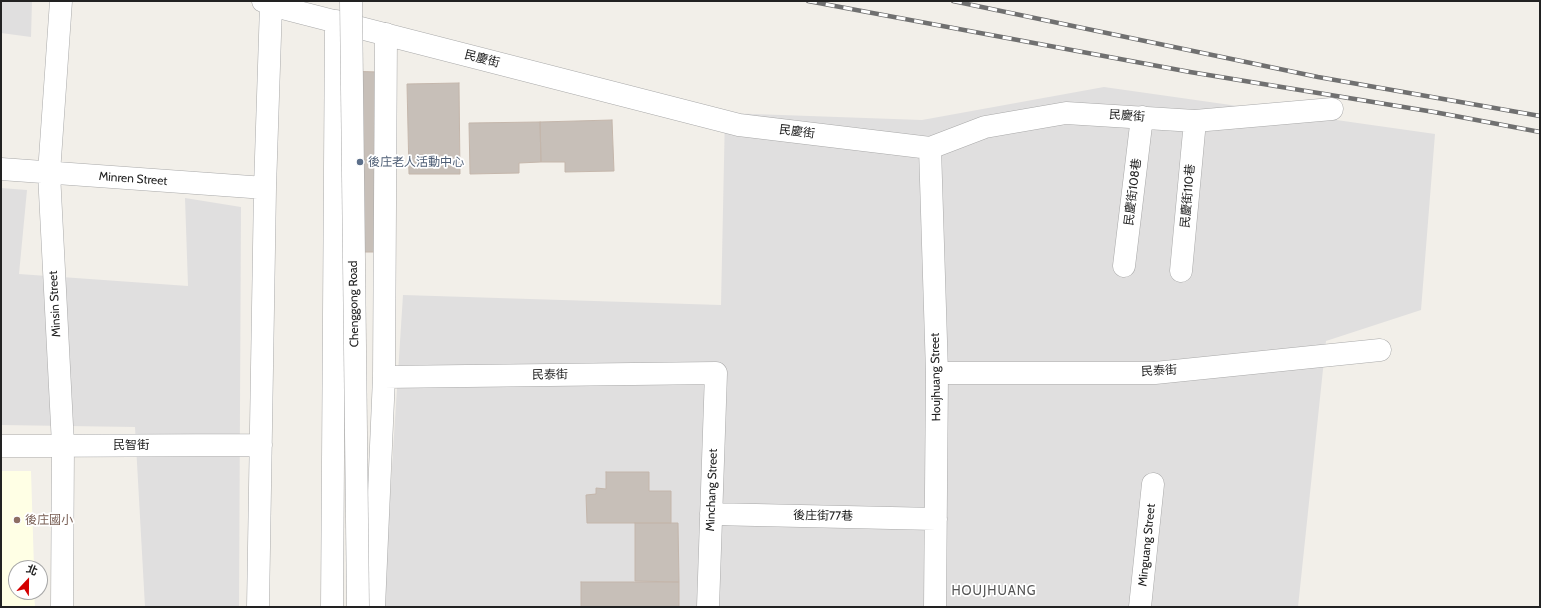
<!DOCTYPE html>
<html>
<head>
<meta charset="utf-8">
<style>
  body { margin:0 }
  #map { position:relative; width:1541px; height:608px; overflow:hidden; background:#f2efe9; font-family:Cabin,"Noto Sans TC",sans-serif }
  canvas { display:block }
  .frame { position:absolute; inset:0; border:2px solid #222; pointer-events:none }
  .north { position:absolute; left:8px; top:560px; width:40px; height:40px; box-sizing:border-box; background:#fff; border:1px solid #a7a7a7; border-radius:50%; rotate:22deg; font-size:11px; font-weight:700; line-height:16px; text-align:center; color:#222 }
  .north::after { content:''; display:block; margin:auto; width:14px; height:18px; background:#d40000; clip-path:polygon(50% 0,100% 100%,50% 72%,0 100%) }
</style>
</head>
<body>
<div id="map">
<canvas width="1541" height="608"></canvas>
<div class="frame"></div>
<div class="north">北</div>
</div>
<script>
const g = document.querySelector('canvas').getContext('2d');
g.lineJoin = 'round';
function fill(path, color) {
  g.fillStyle = color;
  g.fill(path, 'evenodd');
}
function poly(rows) {
  const path = new Path2D();
  for (const r of rows) {
    path.moveTo(r[0], r[1]);
    for (let i = 2; i < r.length; i += 2) path.lineTo(r[i], r[i + 1]);
  }
  return path;
}
function trace(path, color, width, dash) {
  g.strokeStyle = color;
  g.lineWidth = width;
  g.lineCap = dash ? 'butt' : 'round';
  g.setLineDash(dash || []);
  g.stroke(path);
}
function write(font, color, halo, rows, align = 'center') {
  g.font = font + ' Cabin,"Noto Sans TC",sans-serif';
  g.lineWidth = 3.5;
  g.setLineDash([]);
  g.textBaseline = 'middle';
  g.strokeStyle = halo;
  g.fillStyle = color;
  for (const [text, x, y, turn = 0] of rows) {
    g.save();
    g.translate(x, y);
    g.rotate((+turn || 0) * Math.PI / 180);
    g.textAlign = isNaN(turn) ? turn : align;
    if (halo) g.strokeText(text, 0, 0);
    g.fillText(text, 0, 0);
    g.restore();
  }
}
const residential = poly([
  [1,1,32,1,31,37,1,33],
  [1104,87,1435,134,1421,310,1326,341,1298,607,383,607,403,295,721,305,725,113,922,120],
  [1,188,27,190,19,274,188,286,185,198,241,207,239,607,145,607,135,427,1,425]
]);
const education = poly([
  [1,471,31,471,34,568,16,568,16,592,34,592,35,607,1,607]
]);
const building = poly([
  [344,71,378,72,375,252,342,252,344,71],
  [459,83,460,174,409,174,407,84,459,83],
  [612,120,614,171,565,172,565,162,541,162,540,122,612,120],
  [540,122,541,162,519,163,519,173,470,174,469,123,540,122],
  [606,472,649,472,649,491,671,491,671,523,587,523,586,495,596,494,596,488,606,489,606,472],
  [635,523,678,523,679,582,635,581,635,523],
  [581,582,679,582,679,607,581,607,581,582]
]);
const minor = poly([
  [61,1,49,173,63,445,62,607],
  [263,1,271,5,739,125,930,148,985,127,1066,113,1195,121,1332,109],
  [930,148,937,373,935,607],
  [1,169,265,188],
  [1124,266,1142,117],
  [1181,271,1195,121],
  [937,373,1155,373,1380,350],
  [384,377,716,373,708,607],
  [1,446,261,445],
  [711,514,936,519],
  [258,607,265,188,271,5],
  [332,607,336,21],
  [374,607,384,377,386,34],
  [1140,607,1153,484]
]);
const rail = poly([
  [808,1,1190,72,1434,112,1540,132],
  [953,1,1318,77,1540,116]
]);
const minorBridge = poly([
  [351,1,358,607]
]);
const markers = [
  [360,162,4,"#5c6f8a"],
  [17,520,4,"#8d6e63"]
];
const streetNames = [
  ["民慶街",482,59,14],
  ["民慶街",1127,116,4],
  ["民慶街",797,132,7],
  ["Minren Street",133,179,4],
  ["民慶街108巷",1133,192,-83],
  ["民慶街110巷",1188,196,-85],
  ["Minsin Street",55,304,-93],
  ["Chenggong Road",354,304,-91],
  ["民泰街",1159,371,-3],
  ["民泰街",550,375,-1],
  ["Houjhuang Street",936,377,-91],
  ["民智街",131,445],
  ["Minchang Street",712,490,-88],
  ["後庄街77巷",823,516,1],
  ["Minguang Street",1147,545,-84]
];
const serviceNames = [
  ["後庄老人活動中心",368,162]
];
const educationNames = [
  ["後庄國小",25,520]
];
const neighbourhoodNames = [
  ["HOUJHUANG",994,591]
];
fill(residential, '#e0dfdf');
fill(education, '#ffffe5');
fill(building, '#c7bfb8');
trace(building, '#c4b6ab', 1);
trace(minor, '#a9a9a9', 23);
trace(minor, '#fff', 22);
trace(rail, '#707070', 4.5);
trace(rail, '#fff', 3, [9]);
trace(minorBridge, '#a9a9a9', 23, []);
trace(minorBridge, '#fff', 22);
for (const [x, y, r, color] of markers) {
  const dot = new Path2D();
  dot.arc(x, y, r, 0, 2 * Math.PI);
  g.fillStyle = color;
  g.fill(dot);
  trace(dot, '#fff', 1.5);
}
write('12px', '#222', '#fff', streetNames);
write('12px', '#4e5e75', '#fff', serviceNames, 'left');
write('12px', '#785e54', '#fff', educationNames, 'left');
g.letterSpacing = '1px';
write('13px', '#555', '#fff', neighbourhoodNames);
g.letterSpacing = '0px';
</script>
</body>
</html>
